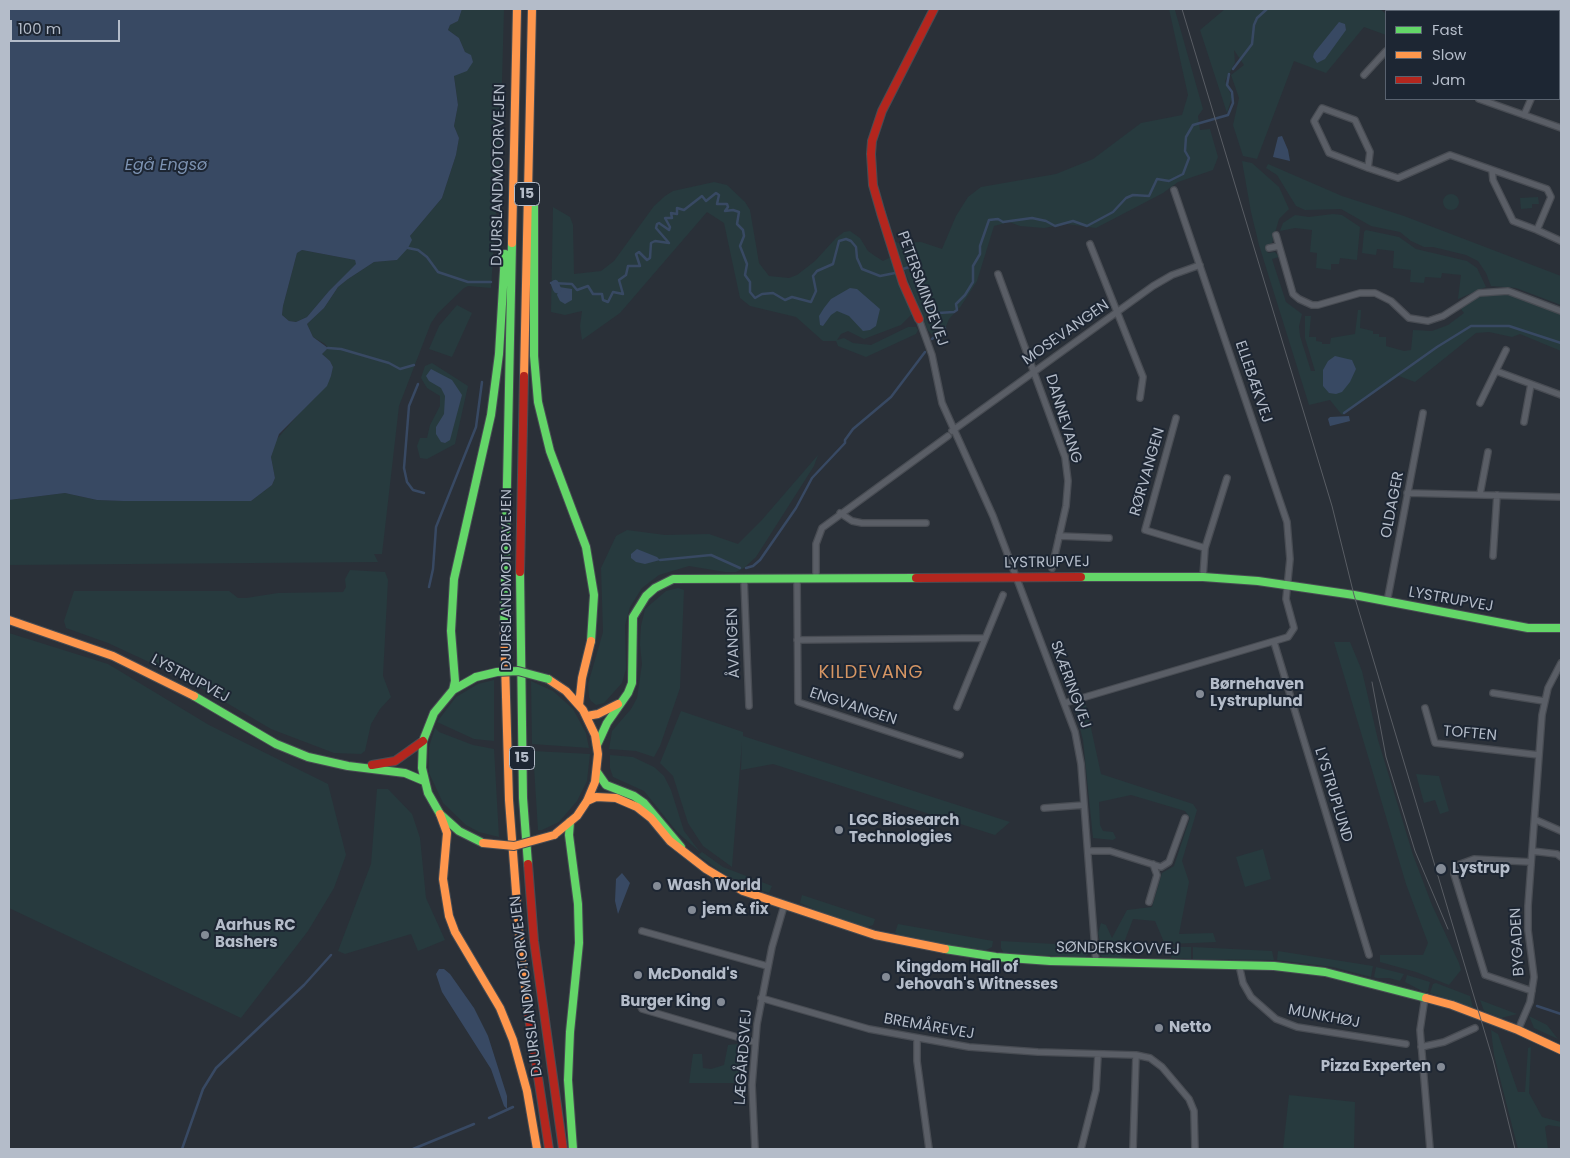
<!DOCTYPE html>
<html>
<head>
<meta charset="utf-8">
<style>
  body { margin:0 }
  #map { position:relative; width:1570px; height:1158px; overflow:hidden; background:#2a3038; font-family:Poppins,sans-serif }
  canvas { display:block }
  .frame { position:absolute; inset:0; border:10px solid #b4bcc9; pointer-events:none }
  .legend { position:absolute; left:1385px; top:10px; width:175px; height:90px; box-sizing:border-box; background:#1d2633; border:1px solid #59626f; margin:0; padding:6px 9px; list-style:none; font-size:15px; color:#b4bcc9 }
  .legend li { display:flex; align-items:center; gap:10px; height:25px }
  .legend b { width:25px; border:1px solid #59626f }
  .scale { position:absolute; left:10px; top:20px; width:110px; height:22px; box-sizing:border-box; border:2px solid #b4bcc9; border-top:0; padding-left:6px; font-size:15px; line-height:18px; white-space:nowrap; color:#b4bcc9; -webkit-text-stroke:4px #1d2633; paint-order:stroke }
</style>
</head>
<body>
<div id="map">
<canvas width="1570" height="1158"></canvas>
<div class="frame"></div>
<ul class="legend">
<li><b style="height:6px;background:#63d668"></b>Fast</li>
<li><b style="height:6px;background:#ff974d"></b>Slow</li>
<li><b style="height:6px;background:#b3261e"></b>Jam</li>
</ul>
<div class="scale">100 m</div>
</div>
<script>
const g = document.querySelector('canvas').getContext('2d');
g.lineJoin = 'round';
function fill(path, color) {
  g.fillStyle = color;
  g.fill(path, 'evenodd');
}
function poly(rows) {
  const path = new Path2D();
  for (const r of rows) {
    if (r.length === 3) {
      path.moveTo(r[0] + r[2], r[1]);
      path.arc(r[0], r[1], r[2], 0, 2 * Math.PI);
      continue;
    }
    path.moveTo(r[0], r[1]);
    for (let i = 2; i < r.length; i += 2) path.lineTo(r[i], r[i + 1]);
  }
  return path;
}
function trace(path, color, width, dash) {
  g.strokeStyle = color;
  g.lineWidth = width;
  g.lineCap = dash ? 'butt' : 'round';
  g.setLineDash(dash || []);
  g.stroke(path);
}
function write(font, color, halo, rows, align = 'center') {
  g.font = font + ' Poppins,sans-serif';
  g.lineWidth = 4;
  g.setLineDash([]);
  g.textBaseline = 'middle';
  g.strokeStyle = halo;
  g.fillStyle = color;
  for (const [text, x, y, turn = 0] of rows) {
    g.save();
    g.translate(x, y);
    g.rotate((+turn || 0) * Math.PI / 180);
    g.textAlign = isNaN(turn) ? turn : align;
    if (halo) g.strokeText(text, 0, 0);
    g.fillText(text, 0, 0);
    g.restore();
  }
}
const green = poly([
  [462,9,504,9,500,154,491,288,468,286,464,288,438,313,431,323,399,406,382,554,374,554,378,562,9,565,9,500,65,493,97,500,123,501,251,501,272,485,275,478,271,457,276,440,304,408,315,398,331,376,333,367,330,361,322,354,328,348,325,344,313,337,307,324,324,308,338,287,348,279,374,262,397,260,410,236,442,198,456,155,459,138,454,126,458,105,454,75,465,52,459,38,448,30,450,25,458,21],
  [1169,9,1175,10,1203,109,1198,116,1200,130,1210,129,1218,157,1213,170,1178,182,1163,193,1096,228,1067,224,1044,228,1020,226,1009,222,994,226,977,281,961,306,949,319,945,329,933,336,927,329,893,240,898,243,921,242,942,249,956,216,968,197,981,187,1056,174,1093,159,1141,123,1182,115,1188,95],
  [1225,9,1380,9,1386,14,1386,35,1364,27,1326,73,1294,61,1257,159,1243,156,1233,125,1239,98,1231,75,1244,65,1234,50,1235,63,1225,81,1232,97,1227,113,1200,30],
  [1242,161,1252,163,1279,187,1289,209,1279,219,1272,243,1265,246,1268,253,1275,252,1279,257,1272,259,1286,302,1302,314,1299,326,1300,336,1311,371,1315,371,1305,338,1305,316,1311,316,1309,337,1316,337,1316,341,1322,342,1322,344,1330,344,1331,338,1355,334,1358,310,1361,310,1360,328,1373,331,1373,334,1379,334,1379,337,1386,337,1386,346,1404,351,1411,350,1413,330,1432,331,1448,325,1464,313,1460,308,1469,301,1480,297,1498,293,1513,296,1561,314,1561,351,1520,334,1512,337,1489,332,1476,333,1415,382,1399,376,1342,415,1330,400,1309,405,1259,245,1251,212],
  [1268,164,1342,196,1404,216,1561,276,1561,305,1516,288,1491,286,1486,273,1478,261,1466,255,1433,247,1424,247,1411,241,1400,232,1371,226,1341,209,1305,210,1296,206,1277,175,1266,168],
  [714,182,727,185,745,202,750,210,759,263,769,276,789,278,797,275,815,261,836,238,844,232,850,231,860,238,868,251,875,256,883,261,891,257,912,314,901,325,864,339,848,331,841,334,837,340,844,338,853,343,871,345,908,327,916,327,918,330,916,334,866,357,838,346,836,341,823,341,796,317,750,306,740,298,724,223,707,212,620,313,582,340,580,326,582,311,565,315,551,312,553,207,570,217,573,225,574,274,601,271,614,261,654,206,665,196,673,191],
  [1451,202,8],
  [1538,197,1539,204,1532,204,1532,208,1521,209,1520,198],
  [1333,214,1342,215,1360,227,1357,260,1340,258,1339,264,1331,264,1331,270,1316,268,1317,253,1310,252,1312,230,1295,228,1280,231,1283,223,1295,215,1309,217],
  [1366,230,1399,237,1416,249,1467,261,1477,268,1486,287,1458,299,1461,275,1442,273,1441,278,1425,277,1424,283,1410,282,1411,270,1393,268,1394,251,1377,249,1376,255,1362,253,1364,232],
  [302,250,355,260,357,264,329,291,307,317,296,322,289,321,282,315,283,306,297,253],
  [457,305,472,313,452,357,429,349,439,326],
  [432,363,468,386,455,444,427,459,420,458,417,446,420,438,427,438,430,425,440,406,440,396,427,388,421,378,425,366],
  [818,455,814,466,756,557,744,568,736,572,725,572,689,566,659,575,642,588,630,607,625,625,626,669,622,683,604,703,596,705,591,701,589,697,588,684,603,632,601,568,616,536,627,530,665,535,709,534,738,544,761,521],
  [350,570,385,572,388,580,383,676,391,697,380,709,371,724,365,751,361,754,334,753,271,729,198,686,149,662,108,643,66,628,64,621,74,591,229,591,238,598,246,598,278,593,343,592,346,587,345,579],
  [678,588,684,590,680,688,660,746,654,757,636,751,609,749,612,731,631,709,637,698,642,664,640,645,641,626,645,609,666,591],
  [9,633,108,664,209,725,328,784,346,855,334,888,308,931,241,1018,9,908],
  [1334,642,1350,642,1362,671,1378,740,1413,855,1432,905,1459,963,1461,970,1449,985,1416,972,1380,962,1380,955,1423,955,1428,943,1406,884],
  [494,680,494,741,474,739,437,722,456,697,478,684],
  [531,681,553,691,573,709,586,733,589,748,532,744],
  [1086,705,1101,774,1193,804,1197,810,1182,861,1189,882,1179,934,1213,933,1216,942,1168,944,1164,942,1155,921,1133,919,1125,940,1117,945,1100,942,1098,933,1101,923,1106,925,1112,938,1127,910,1152,907,1162,873,1174,866,1190,818,1185,811,1131,795,1099,802,1100,825,1103,831,1113,832,1116,838,1113,840,1093,838,1083,740,1075,709],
  [681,711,743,732,743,736,1010,822,995,835,773,764,741,770,742,742,732,867,703,846,688,823,673,776,660,763],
  [435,728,439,732,473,745,494,749,499,837,479,832,466,825,443,803,429,773,429,747],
  [533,751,590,754,587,781,577,801,559,822,542,830,538,830],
  [610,755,633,757,654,767,664,776,671,790,684,831,700,852,677,832,644,791,613,777,610,768],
  [1416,774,1439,776,1449,811,1440,814,1435,800,1424,803],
  [377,789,388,789,412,814,420,838,426,898,445,940,418,951,411,934,345,954,338,951,371,864],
  [1263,849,1271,879,1245,887,1236,857],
  [702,852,723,867,772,886,769,893,749,887,724,874,698,855],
  [802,895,875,919,873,925,864,928,844,922,800,903],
  [898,924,993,941,992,947,984,951,909,939,895,933],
  [1001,941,1091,946,1091,952,1085,957,1004,954,1001,948],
  [1099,946,1111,949,1124,958,1102,957,1099,953],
  [1175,947,1191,947,1191,959,1171,958,1172,953,1178,953,1179,949,1169,949],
  [1193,947,1272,951,1274,960,1193,959],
  [1278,951,1373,966,1371,977,1333,967,1277,960],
  [1376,967,1404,974,1400,981,1389,978,1377,978,1374,977],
  [1407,975,1430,982,1428,991,1426,993,1405,982],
  [1436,983,1470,996,1473,1008,1430,993,1433,984],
  [1480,1000,1517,1014,1501,1018,1484,1011],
  [1529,1016,1547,1025,1558,1039,1534,1028],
  [1491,1030,1498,1034,1518,1092,1525,1092,1528,1048,1531,1047,1529,1093,1542,1117,1561,1122,1561,1127,1548,1125,1545,1127,1548,1149,1518,1149,1494,1055],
  [737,1044,746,1049,744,1083,689,1083,693,1054,702,1054,703,1068,711,1069,724,1065,728,1045],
  [1289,1095,1355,1102,1354,1149,1283,1149]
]);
const water = poly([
  [9,9,462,9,458,21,450,25,448,30,459,38,465,52,471,55,473,62,467,71,454,76,458,105,454,126,459,138,456,155,442,198,410,236,412,240,408,248,397,260,374,262,348,279,338,287,324,308,307,324,313,337,328,348,322,354,330,361,333,367,331,376,327,386,279,434,271,457,275,478,272,485,251,501,123,501,97,500,65,493,9,500],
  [302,250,355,260,356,264,329,291,307,317,296,322,289,321,282,315,283,306,297,253],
  [1339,22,1345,24,1346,30,1325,59,1317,63,1313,57,1314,53],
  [1282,136,1288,150,1290,161,1273,157,1278,137],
  [559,287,572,289,572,300,565,304,560,301,557,295],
  [850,288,857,289,880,309,876,326,870,330,863,331,849,316,837,311,831,315,823,326,820,325,819,316,824,308,831,299],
  [1335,356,1352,360,1356,369,1350,382,1342,392,1336,394,1329,393,1323,386,1323,370,1328,361],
  [431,369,452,380,462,395,450,440,445,443,441,442,436,434,436,427,444,414,445,396,441,388,429,381,426,376],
  [1349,416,1350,421,1330,426,1328,419,1330,417],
  [637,549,657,557,660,560,645,564,636,562,631,558,631,554],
  [622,873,630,883,618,914,615,901,616,879],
  [439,969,444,969,450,974,474,1008,488,1036,507,1096,507,1109,504,1106,491,1069,442,992,436,974]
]);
const stream = poly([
  [1233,69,1252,44,1254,25,1257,18,1267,9],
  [408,248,418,250,427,257,438,272,468,282,491,282],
  [903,269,912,266,917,268,932,309,938,313,954,312,957,310,956,304,965,295,973,282,973,266,980,254,980,246,989,220,998,219,1003,222,1032,218,1046,221,1055,226,1073,221,1087,226,1113,212,1126,198,1133,195,1149,196,1157,179,1169,181,1183,174,1189,158,1185,151,1186,137,1193,125,1228,115,1233,103,1232,92,1227,85,1229,74],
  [551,283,572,284,577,290,588,286,593,294,602,294,603,300,608,302,613,292,623,294,619,280,626,275,628,266,640,266,636,254,639,252,647,260,650,258,651,243,655,241,669,243,656,228,657,224,659,223,669,230,670,227,665,218,672,218,671,213,677,214,677,208,684,210,702,196,706,201,716,193,719,195,717,204,727,204,728,207,725,211,733,210,739,212,737,224,743,230,744,236,740,246,747,264,745,275,750,282,750,292,755,298,762,294,773,293,785,300,792,297,811,302,816,291,813,276,817,271,833,264,839,241,846,239,851,241,856,247,857,258,862,269,880,276,895,273],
  [932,339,945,328],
  [328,348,341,349,389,363,400,369,414,365],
  [418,384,409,406,404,468,407,482,413,490,424,493],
  [1344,413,1437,347,1471,326,1509,326,1561,343],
  [660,560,711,555,740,568],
  [746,568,753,566,760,560,796,508,812,478,845,443,845,440,853,429,891,397,925,352],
  [429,587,433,569,436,527,476,427,482,382],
  [1537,1006,1561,1014],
  [489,1118,513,1107],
  [182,1149,203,1089,216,1068,304,985,331,955],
  [413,1149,474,1124]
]);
const canal = poly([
  [555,284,557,289]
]);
const street = poly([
  [1470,9,1476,11],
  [1419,11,1421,9],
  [1513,11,1514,9],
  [1559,46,1561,41],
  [1364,75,1386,51],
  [1479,99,1561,128],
  [1524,115,1531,99],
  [1368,168,1370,152,1355,120,1322,108,1314,121,1329,153,1368,168,1398,178,1450,155,1547,189,1551,197,1537,230,1561,241],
  [1492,170,1493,180,1513,221,1537,230],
  [1276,235,1293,294,1299,299,1312,305,1318,305,1360,293,1375,293,1391,301,1409,318,1428,321,1443,316,1479,293,1508,291,1561,311],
  [1090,244,1143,377,1140,398],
  [1269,248,1279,246],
  [998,274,1065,457,1068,481,1066,506,1052,568],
  [919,319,932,355,942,403,993,516,1075,732,1081,764,1096,962],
  [1496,371,1561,395],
  [1480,403,1506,350],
  [1176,418,1145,530,1205,548],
  [1524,422,1531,384],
  [952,431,1153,286,1172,275,1200,265],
  [1407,493,1561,497],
  [1480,494,1488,452],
  [840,513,852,521,862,523,926,523],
  [1059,536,1109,538],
  [1493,556,1497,495],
  [1203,577,1205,548,1227,478],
  [744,579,749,706],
  [797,579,798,702,960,755],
  [816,579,816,544,822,528,948,436],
  [1387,602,1423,413],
  [797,640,985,638],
  [1274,642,1369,955],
  [1493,693,1544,701],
  [1065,703,1288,637,1294,628,1286,599,1290,559,1287,522,1174,190],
  [957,707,1003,595],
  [1425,708,1435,743,1539,755],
  [1044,808,1084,805],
  [1536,820,1561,831],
  [1088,851,1110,851,1161,867,1169,862,1185,818],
  [1532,851,1557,854,1561,857],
  [1531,862,1474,859,1455,866,1454,874,1485,975,1532,991],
  [1149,902,1157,875,1153,864],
  [642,931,767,966],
  [1239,965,1243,983,1251,997,1276,1019,1297,1027,1406,1044],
  [1425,997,1420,1030,1430,1149],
  [761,998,869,1029,969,1047,1038,1052,1136,1055,1150,1058,1162,1067,1189,1099,1194,1111,1195,1149],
  [640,1005,642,1009,754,1042],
  [1518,1030,1530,1002,1534,977,1528,930,1528,906,1542,715,1548,688,1561,663],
  [917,1039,917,1061,929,1149],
  [1421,1047,1444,1042,1475,1028],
  [755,1149,752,1085,757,1024,772,947,784,906],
  [1081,1149,1096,1090,1098,1055],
  [1133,1149,1136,1055]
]);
const fast = poly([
  [534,187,534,356,538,402,550,451,586,547,594,595,591,641],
  [520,572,523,798,528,864],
  [1081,577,1203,577,1258,581,1354,595,1528,628,1561,628],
  [504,628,512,243],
  [476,677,453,690,434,713,423,741,422,768,428,793,440,814,459,831,483,843],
  [453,690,455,681,451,631,454,579,491,415,499,354,505,254],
  [194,696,276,744,308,757,348,766,405,773,424,781],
  [597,745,607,723,628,693,632,683,633,617,646,596,655,588,673,579,916,578],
  [597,772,606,785,634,796,644,803,681,847],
  [570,822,569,835,578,904,579,943,570,1032,568,1080,573,1149],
  [945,949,996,957,1050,961,1274,966,1325,972,1426,998]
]);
const slow = poly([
  [512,243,517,9],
  [524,376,532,9],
  [9,620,113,656,194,696],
  [504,628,509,800,520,944,528,1011],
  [548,679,566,691,583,710,595,735,598,754,595,782,587,801,577,816,554,835],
  [579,705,582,678,591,641],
  [587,716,598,714,618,704],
  [587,801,596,797,616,798,637,807,651,818,670,841,706,869,743,891,875,935,945,949],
  [440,814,447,833,443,879,449,916,455,932,500,1008,513,1040,527,1091,537,1149],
  [1426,998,1452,1005,1518,1030,1561,1050]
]);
const jam = poly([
  [919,319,903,283,881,213,873,185,871,154,872,141,882,111,934,9],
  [520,572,524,376],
  [916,578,1081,577],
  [372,765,395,761,423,741],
  [528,864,534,941,563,1149],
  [528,1011,549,1149]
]);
const tram = poly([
  [1182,9,1332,506,1354,595,1493,1060,1515,1149],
  [1372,682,1386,757,1415,851,1448,929]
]);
const fastBridge = poly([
  [476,677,497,672,518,671,548,679]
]);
const slowBridge = poly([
  [483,843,514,846,554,835]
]);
const markers = [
  [1200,694,5,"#848b96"],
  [839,830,5,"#848b96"],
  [1441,869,6,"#848b96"],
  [657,886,5,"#848b96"],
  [692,910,5,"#848b96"],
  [205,935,5,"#848b96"],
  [638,975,5,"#848b96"],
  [886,977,5,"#848b96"],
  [721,1002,5,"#848b96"],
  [1159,1028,5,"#848b96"],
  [1441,1067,5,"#848b96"]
];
const shields = [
  [527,194,25],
  [522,758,25]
];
const shieldNames = [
  ["15",527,194],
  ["15",522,758]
];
const streetNames = [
  ["DJURSLANDMOTORVEJEN",499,175,-89],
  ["PETERSMINDEVEJ",922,289,70],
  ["MOSEVANGEN",1066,333,-35],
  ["ELLEBÆKVEJ",1253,382,71],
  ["DANNEVANG",1063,419,73],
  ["RØRVANGEN",1148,472,-74],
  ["OLDAGER",1393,505,-79],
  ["LYSTRUPVEJ",1047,563,-1],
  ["DJURSLANDMOTORVEJEN",507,580,-90],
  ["LYSTRUPVEJ",1451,600,10],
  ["ÅVANGEN",734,643,-92],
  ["LYSTRUPVEJ",190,679,28],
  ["SKÆRINGVEJ",1070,685,70],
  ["ENGVANGEN",853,707,18],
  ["TOFTEN",1470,734,5],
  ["LYSTRUPLUND",1333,795,73],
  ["BYGADEN",1518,942,-93],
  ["SØNDERSKOVVEJ",1118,949,1],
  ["DJURSLANDMOTORVEJEN",527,986,-97],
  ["MUNKHØJ",1324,1017,11],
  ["BREMÅREVEJ",929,1027,10],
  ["LÆGÅRDSVEJ",744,1057,-86]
];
const poiNames = [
  ["Børnehaven",1210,685],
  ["Lystruplund",1210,702],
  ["LGC Biosearch",849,821],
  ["Technologies",849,838],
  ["Lystrup",1452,869],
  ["Wash World",667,886],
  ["jem & fix",702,910],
  ["Aarhus RC",215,926],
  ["Bashers",215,943],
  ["Kingdom Hall of",896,968],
  ["Jehovah's Witnesses",896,985],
  ["McDonald's",648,975],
  ["Burger King",711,1002,"right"],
  ["Netto",1169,1028],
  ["Pizza Experten",1431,1067,"right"]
];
const waterNames = [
  ["Egå Engsø",166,166]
];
const quarterNames = [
  ["KILDEVANG",871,673]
];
fill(green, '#273a3e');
fill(water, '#384963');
trace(stream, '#384963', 2.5);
trace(canal, '#384963', 8);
trace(street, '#484c53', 8);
trace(fast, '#484c53', 10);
trace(slow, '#484c53', 10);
trace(jam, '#484c53', 10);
trace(street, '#5a5e66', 5.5);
trace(fast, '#63d668', 8);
trace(slow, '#ff974d', 8);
trace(jam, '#b3261e', 8);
trace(tram, '#595d64', 1);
trace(fastBridge, '#484c53', 10, []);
trace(slowBridge, '#484c53', 10, []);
trace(fastBridge, '#63d668', 8);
trace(slowBridge, '#ff974d', 8);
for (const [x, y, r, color] of markers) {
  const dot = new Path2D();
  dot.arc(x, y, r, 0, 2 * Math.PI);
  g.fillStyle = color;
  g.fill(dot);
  trace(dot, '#1d2633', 2);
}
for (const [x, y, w] of shields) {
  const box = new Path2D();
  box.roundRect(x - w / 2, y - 11.5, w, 23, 4);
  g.fillStyle = '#1d2633';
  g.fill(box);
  trace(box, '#b4bcc9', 1);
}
write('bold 14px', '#b4bcc9', null, shieldNames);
write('15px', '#b4bcc9', '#1d2633', streetNames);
write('bold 15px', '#b4bcc9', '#1d2633', poiNames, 'left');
write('italic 16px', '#7c92b1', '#1d2633', waterNames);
g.letterSpacing = '1px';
write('18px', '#d59563', '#1d2633', quarterNames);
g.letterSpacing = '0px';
</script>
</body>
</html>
